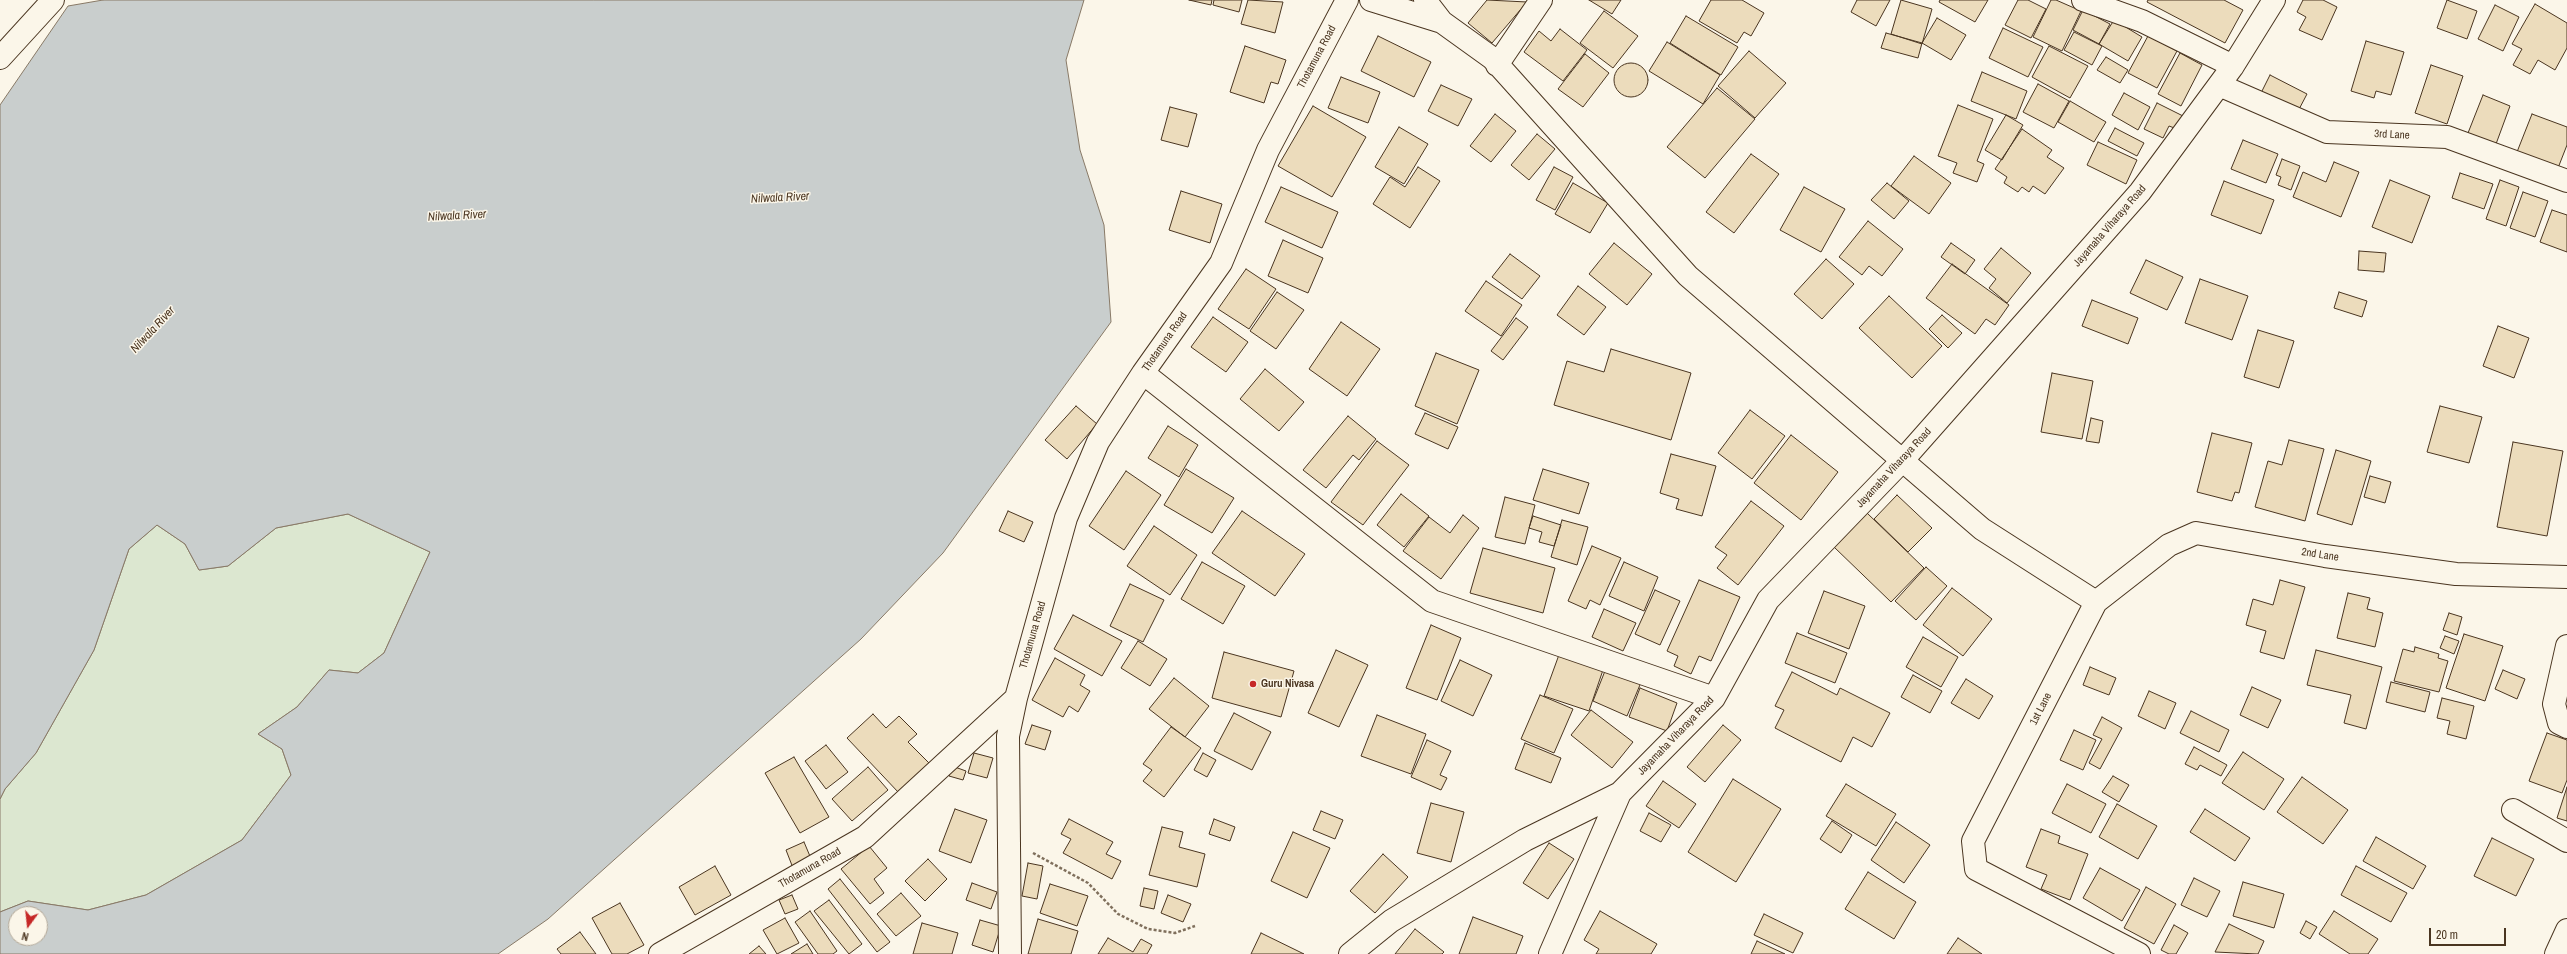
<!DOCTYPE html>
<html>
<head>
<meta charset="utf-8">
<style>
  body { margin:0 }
  #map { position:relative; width:2567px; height:954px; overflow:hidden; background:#fbf6e9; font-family:"Archivo Narrow",sans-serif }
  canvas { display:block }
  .north { position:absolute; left:8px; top:906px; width:40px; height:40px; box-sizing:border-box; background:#fbf6e9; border:1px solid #b4a999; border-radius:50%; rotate:195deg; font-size:11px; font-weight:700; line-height:16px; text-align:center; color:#4a3520 }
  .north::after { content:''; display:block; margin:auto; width:14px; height:18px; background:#c62828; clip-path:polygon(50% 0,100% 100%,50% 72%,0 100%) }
  .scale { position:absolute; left:2429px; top:928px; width:77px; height:18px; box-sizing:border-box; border:2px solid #4a3520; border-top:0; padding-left:5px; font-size:12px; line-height:14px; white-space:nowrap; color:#4a3520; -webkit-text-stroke:3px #fbf6e9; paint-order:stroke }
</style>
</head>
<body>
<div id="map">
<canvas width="2567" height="954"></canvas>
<div class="north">N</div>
<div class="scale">20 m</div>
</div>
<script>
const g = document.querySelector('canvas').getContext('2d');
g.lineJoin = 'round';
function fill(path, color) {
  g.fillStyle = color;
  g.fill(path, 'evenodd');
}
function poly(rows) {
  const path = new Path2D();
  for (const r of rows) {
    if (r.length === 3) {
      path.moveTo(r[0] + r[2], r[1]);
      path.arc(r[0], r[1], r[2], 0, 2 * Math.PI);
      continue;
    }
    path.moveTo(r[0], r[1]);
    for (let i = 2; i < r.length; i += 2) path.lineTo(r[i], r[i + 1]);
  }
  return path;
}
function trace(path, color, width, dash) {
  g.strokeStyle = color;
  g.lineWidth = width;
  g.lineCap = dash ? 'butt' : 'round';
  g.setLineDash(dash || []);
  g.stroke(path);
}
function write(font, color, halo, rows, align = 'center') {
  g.font = font + ' "Archivo Narrow",sans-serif';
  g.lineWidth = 3;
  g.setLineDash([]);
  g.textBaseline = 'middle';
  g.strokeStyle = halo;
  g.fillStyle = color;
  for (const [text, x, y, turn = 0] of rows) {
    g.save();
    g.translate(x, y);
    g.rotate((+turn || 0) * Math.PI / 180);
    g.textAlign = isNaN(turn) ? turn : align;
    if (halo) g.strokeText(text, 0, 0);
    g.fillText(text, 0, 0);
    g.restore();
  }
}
const green = poly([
  [348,514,430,552,384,653,358,673,329,670,297,707,258,734,282,749,291,775,242,840,146,895,88,910,28,901,0,912,0,799,5,789,36,753,94,650,129,549,157,525,185,544,199,570,228,566,276,528,348,514]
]);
const water = poly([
  [103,0,1084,0,1066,60,1080,150,1104,225,1111,322,943,553,861,639,548,919,498,954,0,954,0,912,28,901,88,910,146,895,242,840,291,775,282,749,258,734,297,707,329,670,358,673,384,653,430,552,348,514,276,528,228,566,199,570,185,544,157,525,129,549,94,650,36,753,5,789,0,799,0,105,68,6,103,0],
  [16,914,40,914,40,938,16,938,16,914]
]);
const building = poly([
  [1189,0,1212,0,1211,5,1189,0],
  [1214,0,1242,0,1239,12,1213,5,1214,0],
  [1248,0,1283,2,1275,33,1241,24,1248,0],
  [1487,0,1527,2,1492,43,1468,23,1487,0],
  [1589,0,1621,0,1612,14,1589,0],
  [1711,0,1742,0,1764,13,1751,36,1744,32,1737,43,1699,21,1711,0],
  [1857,0,1890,0,1876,26,1851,12,1857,0],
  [1901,0,1932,9,1922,44,1891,34,1901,0],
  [1940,0,1988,0,1975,22,1939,2,1940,0],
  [2018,0,2028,0,2046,9,2031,38,2005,25,2018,0],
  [2051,0,2056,0,2081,11,2062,51,2033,37,2051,0],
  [2148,0,2224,0,2243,10,2225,43,2147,2,2148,0],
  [2303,0,2323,0,2337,7,2322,40,2299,30,2306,17,2297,12,2303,0],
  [2447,0,2477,11,2467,39,2437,28,2447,0],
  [2535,4,2567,23,2567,48,2555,70,2538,60,2530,74,2513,65,2522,49,2512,44,2535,4],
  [2495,5,2519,17,2503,51,2478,39,2495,5],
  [2083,10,2110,24,2099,44,2073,30,2083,10],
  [1604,11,1638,36,1613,68,1580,43,1604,11],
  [1686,16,1738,47,1721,75,1670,43,1686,16],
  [1937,18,1966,35,1951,60,1922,43,1937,18],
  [2114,20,2142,37,2128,61,2099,44,2114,20],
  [2003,28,2043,47,2028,77,1989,58,2003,28],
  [1560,29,1587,50,1563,81,1524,52,1539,31,1551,41,1560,29],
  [2074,32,2102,46,2092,65,2064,50,2074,32],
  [1886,33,1922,43,1918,58,1881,48,1886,33],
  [1378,36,1431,62,1414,97,1361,71,1378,36],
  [2148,36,2177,51,2157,88,2128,73,2148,36],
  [2366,41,2404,52,2391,95,2376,91,2374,98,2351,91,2366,41],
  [1667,42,1720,75,1703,104,1649,71,1667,42],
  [1245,46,1286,60,1278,84,1271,82,1264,103,1230,92,1245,46],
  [2049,46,2088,66,2070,98,2032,77,2049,46],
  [1749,51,1786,83,1755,118,1718,86,1749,51],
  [2180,53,2202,65,2181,106,2158,94,2180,53],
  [1585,54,1609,73,1583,107,1558,89,1585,54],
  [2106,57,2128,70,2120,83,2097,70,2106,57],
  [1631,80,17],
  [2431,65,2463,76,2447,124,2415,113,2431,65],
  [1982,72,2027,91,2016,119,1971,101,1982,72],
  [2270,75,2307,94,2296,115,2261,93,2270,75],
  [1341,77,1380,92,1368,123,1328,108,1341,77],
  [2038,84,2069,101,2054,128,2023,112,2038,84],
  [1441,85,1472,99,1458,126,1428,111,1441,85],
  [1717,88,1755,119,1705,178,1667,147,1717,88],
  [2124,93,2150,107,2138,130,2112,115,2124,93],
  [2483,95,2510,106,2496,144,2468,133,2483,95],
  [2070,101,2106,122,2094,142,2058,122,2070,101],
  [2157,103,2183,116,2177,129,2169,126,2163,138,2144,129,2157,103],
  [1958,105,1993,119,1977,161,1984,164,1977,182,1953,173,1957,163,1938,156,1958,105],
  [1313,106,1366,137,1332,197,1278,166,1313,106],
  [1170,107,1197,114,1188,147,1161,140,1170,107],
  [1495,114,1516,131,1491,162,1470,146,1495,114],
  [2532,114,2567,127,2567,145,2558,168,2517,152,2532,114],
  [2006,115,2023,125,2002,160,1985,150,2006,115],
  [1399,127,1428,144,1404,184,1375,167,1399,127],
  [2115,128,2144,143,2137,156,2108,141,2115,128],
  [2022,129,2052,150,2047,157,2064,168,2045,194,2033,186,2029,192,2022,187,2018,192,2004,183,2007,177,1995,169,2022,129],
  [1537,134,1555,149,1529,180,1511,165,1537,134],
  [2243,140,2278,154,2266,183,2231,169,2243,140],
  [2098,142,2137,160,2126,184,2087,165,2098,142],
  [1751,154,1779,174,1734,233,1706,212,1751,154],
  [1914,156,1951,183,1929,214,1891,186,1914,156],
  [2282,159,2300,166,2291,190,2278,185,2281,177,2276,175,2282,159],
  [2334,162,2359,172,2341,217,2293,197,2303,172,2326,182,2334,162],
  [1418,167,1440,181,1410,228,1373,204,1390,177,1405,187,1418,167],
  [1554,167,1573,177,1555,210,1536,200,1554,167],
  [2460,173,2493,184,2484,209,2452,198,2460,173],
  [2390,180,2430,196,2412,243,2372,227,2390,180],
  [2500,180,2519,187,2506,226,2486,219,2500,180],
  [2224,181,2274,200,2261,234,2211,215,2224,181],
  [1573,183,1608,203,1590,233,1555,214,1573,183],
  [1887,183,1909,201,1894,219,1871,200,1887,183],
  [1281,187,1338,212,1322,248,1265,222,1281,187],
  [1804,187,1845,209,1821,252,1780,230,1804,187],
  [1181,191,1222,204,1210,243,1169,230,1181,191],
  [2523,192,2548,201,2535,237,2510,228,2523,192],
  [2552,210,2567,215,2567,252,2540,242,2552,210],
  [1868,221,1903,249,1882,276,1869,266,1862,275,1839,257,1868,221],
  [1283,240,1323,258,1308,293,1268,276,1283,240],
  [1614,243,1652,274,1627,305,1589,274,1614,243],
  [1951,243,1975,260,1965,274,1941,257,1951,243],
  [2001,248,2031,273,2007,303,1989,288,1996,279,1984,269,2001,248],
  [2359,251,2386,253,2384,272,2358,270,2359,251],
  [1510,254,1540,276,1522,299,1492,277,1510,254],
  [1826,259,1854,284,1822,319,1794,294,1826,259],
  [2146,260,2183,277,2167,310,2130,293,2146,260],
  [1952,264,2009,305,1995,325,1986,319,1975,334,1926,298,1952,264],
  [1246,269,1276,289,1249,329,1218,309,1246,269],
  [2200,279,2248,296,2232,340,2185,323,2200,279],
  [1486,281,1522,305,1501,336,1465,311,1486,281],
  [1578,286,1606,307,1584,335,1557,315,1578,286],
  [1277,292,1304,310,1276,349,1250,331,1277,292],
  [2339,292,2367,301,2362,317,2334,308,2339,292],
  [1889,296,1942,346,1912,378,1859,328,1889,296],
  [2092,300,2138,318,2128,344,2082,326,2092,300],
  [1942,315,1962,333,1948,348,1929,329,1942,315],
  [1213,317,1248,342,1226,372,1191,347,1213,317],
  [1516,318,1528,327,1503,360,1491,351,1516,318],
  [1341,322,1380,349,1347,396,1309,369,1341,322],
  [2498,326,2529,338,2514,378,2483,366,2498,326],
  [2258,330,2294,341,2279,388,2244,377,2258,330],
  [1611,349,1691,373,1671,440,1554,405,1567,361,1604,372,1611,349],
  [1436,353,1479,370,1457,424,1415,406,1436,353],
  [1265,369,1304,402,1279,431,1240,399,1265,369],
  [2052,373,2093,381,2082,439,2041,432,2052,373],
  [1076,406,1097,424,1067,459,1045,440,1076,406],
  [2440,406,2482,417,2469,463,2427,452,2440,406],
  [1750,410,1785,436,1752,479,1718,453,1750,410],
  [1425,413,1458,427,1448,449,1415,434,1425,413],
  [1348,416,1376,439,1359,460,1353,455,1326,488,1303,470,1348,416],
  [2091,418,2103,421,2099,443,2086,441,2091,418],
  [1168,426,1198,445,1179,477,1148,458,1168,426],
  [2212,433,2252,443,2239,493,2235,492,2232,501,2197,492,2212,433],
  [1791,435,1838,472,1801,520,1754,483,1791,435],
  [2289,440,2324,449,2305,521,2255,507,2268,461,2282,465,2289,440],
  [1377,441,1409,465,1363,525,1331,502,1377,441],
  [2513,442,2563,451,2547,536,2497,527,2513,442],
  [2336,450,2371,461,2352,525,2317,514,2336,450],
  [1671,454,1716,466,1702,516,1676,509,1679,499,1660,493,1671,454],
  [1186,469,1234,498,1212,533,1164,505,1186,469],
  [1543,469,1589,483,1579,514,1533,500,1543,469],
  [1126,471,1161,495,1124,550,1089,526,1126,471],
  [2370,476,2391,482,2385,503,2364,497,2370,476],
  [1401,494,1429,516,1404,547,1377,525,1401,494],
  [1897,495,1932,528,1908,552,1874,519,1897,495],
  [1505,497,1535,505,1525,544,1495,537,1505,497],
  [1751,501,1784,526,1738,585,1717,568,1727,555,1715,547,1751,501],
  [1008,511,1033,522,1024,542,999,531,1008,511],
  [1242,511,1305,554,1275,596,1212,553,1242,511],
  [1867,513,1924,568,1891,602,1834,547,1867,513],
  [1463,515,1479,528,1441,579,1403,551,1429,517,1450,533,1463,515],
  [1533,516,1561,525,1554,546,1539,542,1542,532,1529,528,1533,516],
  [1562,520,1588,527,1577,565,1551,557,1562,520],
  [1154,526,1197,555,1170,595,1127,566,1154,526],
  [1592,546,1621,558,1600,605,1590,600,1586,609,1568,601,1592,546],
  [1483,548,1555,568,1543,613,1470,593,1483,548],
  [1202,562,1245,586,1223,624,1181,599,1202,562],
  [1624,562,1658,577,1644,611,1609,596,1624,562],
  [1926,567,1947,586,1916,620,1895,601,1926,567],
  [1699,580,1740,597,1711,661,1699,656,1691,674,1674,666,1678,656,1667,651,1699,580],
  [2280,580,2305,587,2284,659,2260,652,2266,631,2246,625,2253,599,2273,605,2280,580],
  [1130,584,1164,600,1143,642,1110,626,1130,584],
  [1952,588,1992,619,1963,656,1923,625,1952,588],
  [1655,590,1680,601,1660,645,1635,634,1655,590],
  [1824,591,1865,606,1849,649,1808,633,1824,591],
  [2348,593,2370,598,2367,609,2383,613,2375,647,2337,638,2348,593],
  [1604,609,1636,623,1623,651,1592,637,1604,609],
  [2449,613,2462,617,2457,635,2443,630,2449,613],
  [1073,615,1122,641,1102,676,1054,649,1073,615],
  [1431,625,1461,638,1437,700,1406,688,1431,625],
  [1797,633,1847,653,1835,683,1785,663,1797,633],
  [2464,634,2503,646,2485,701,2446,688,2464,634],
  [2445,636,2459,641,2454,654,2440,648,2445,636],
  [1923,637,1958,657,1941,687,1906,667,1923,637],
  [1138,641,1167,659,1150,686,1121,668,1138,641],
  [2415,647,2439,654,2438,658,2448,661,2439,692,2394,681,2403,649,2414,652,2415,647],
  [1336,650,1368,665,1339,727,1308,713,1336,650],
  [2316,650,2382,667,2366,729,2344,723,2351,695,2307,685,2316,650],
  [1224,652,1294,671,1281,717,1212,698,1224,652],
  [1560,652,1604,667,1589,711,1544,696,1560,652],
  [1055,658,1085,675,1080,685,1090,691,1078,712,1069,706,1063,717,1032,700,1055,658],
  [1460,660,1492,675,1473,716,1441,701,1460,660],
  [1607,666,1642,680,1627,716,1593,701,1607,666],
  [2090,667,2116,678,2109,695,2083,685,2090,667],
  [2503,670,2525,679,2517,699,2495,689,2503,670],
  [1792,672,1837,695,1840,688,1890,713,1872,747,1853,737,1841,762,1775,728,1784,710,1775,706,1792,672],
  [1913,675,1942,691,1930,713,1901,697,1913,675],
  [1174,678,1209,706,1185,737,1149,709,1174,678],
  [1966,679,1993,696,1979,719,1951,703,1966,679],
  [2391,682,2430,692,2425,712,2386,702,2391,682],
  [2252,687,2281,700,2268,728,2240,715,2252,687],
  [1640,688,1677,703,1667,731,1629,717,1640,688],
  [2149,691,2176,703,2165,729,2138,716,2149,691],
  [1540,695,1573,709,1554,753,1521,739,1540,695],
  [2442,698,2474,706,2466,739,2447,734,2450,721,2437,718,2442,698],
  [1591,710,1633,742,1612,768,1571,735,1591,710],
  [2191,711,2229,730,2219,752,2180,733,2191,711],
  [1234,713,1271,732,1252,770,1214,751,1234,713],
  [873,714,886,728,899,716,917,734,908,742,930,764,899,793,847,738,873,714],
  [1377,715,1426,734,1411,774,1361,756,1377,715],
  [2102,717,2122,728,2100,769,2089,763,2102,739,2093,735,2102,717],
  [1032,725,1051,731,1045,750,1025,744,1032,725],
  [1723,725,1741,740,1705,782,1687,767,1723,725],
  [1171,727,1201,748,1164,797,1143,781,1152,770,1143,764,1171,727],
  [2074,730,2096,740,2083,770,2060,760,2074,730],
  [2547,733,2567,740,2567,780,2562,793,2529,781,2547,733],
  [1427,740,1451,751,1440,775,1447,778,1441,790,1411,777,1427,740],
  [1525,743,1561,758,1551,783,1515,769,1525,743],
  [826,745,848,772,826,789,805,761,826,745],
  [2194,747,2227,765,2221,776,2200,765,2197,770,2185,764,2194,747],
  [2243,752,2284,779,2264,810,2222,783,2243,752],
  [974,753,993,758,987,778,968,773,974,753],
  [1203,753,1216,760,1207,777,1194,770,1203,753],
  [794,757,829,817,800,833,765,773,794,757],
  [952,766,966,771,963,780,949,776,952,766],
  [868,767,888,790,852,821,832,799,868,767],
  [2113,776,2129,785,2119,802,2102,792,2113,776],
  [2302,777,2348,810,2323,844,2277,812,2302,777],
  [1733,779,1781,809,1736,882,1688,852,1733,779],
  [1663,781,1696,804,1679,828,1646,806,1663,781],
  [1846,784,1896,814,1876,846,1826,816,1846,784],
  [2067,784,2106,804,2091,833,2052,813,2067,784],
  [2567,787,2567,821,2557,818,2567,787],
  [1431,803,1464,812,1451,862,1417,853,1431,803],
  [2117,804,2157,826,2138,859,2099,837,2117,804],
  [955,809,987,820,971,863,939,851,955,809],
  [2205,809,2250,838,2235,861,2190,832,2205,809],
  [1321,811,1343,820,1335,839,1313,830,1321,811],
  [1649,813,1671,825,1661,842,1640,831,1649,813],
  [1069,819,1113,842,1106,854,1121,861,1112,879,1063,853,1071,839,1061,834,1069,819],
  [1214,819,1235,827,1230,841,1209,834,1214,819],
  [1832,821,1852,835,1841,853,1820,839,1832,821],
  [1896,822,1930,845,1904,883,1871,860,1896,822],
  [1162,827,1183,832,1179,847,1205,854,1197,887,1149,875,1162,827],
  [2041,829,2060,836,2058,843,2088,854,2070,900,2041,889,2047,875,2026,867,2041,829],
  [1293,832,1330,848,1307,898,1271,881,1293,832],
  [2376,837,2426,866,2413,889,2363,861,2376,837],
  [2492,838,2534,859,2516,896,2474,876,2492,838],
  [804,842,812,861,793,868,786,850,804,842],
  [1549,843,1574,859,1548,899,1523,883,1549,843],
  [869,846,887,868,874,879,884,893,870,904,841,869,869,846],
  [1383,854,1408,877,1375,913,1350,891,1383,854],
  [928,859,947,879,925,901,905,881,928,859],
  [1028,863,1043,866,1037,899,1022,896,1028,863],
  [715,866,731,895,695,915,679,887,715,866],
  [2356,866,2407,893,2391,922,2341,895,2356,866],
  [2100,868,2140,890,2122,921,2083,898,2100,868],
  [1868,872,1916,902,1894,939,1845,909,1868,872],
  [2194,878,2220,891,2207,917,2181,905,2194,878],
  [840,879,890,942,877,952,828,889,840,879],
  [2243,882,2284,894,2274,928,2233,916,2243,882],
  [972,883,997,892,991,909,966,900,972,883],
  [1050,884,1088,896,1077,926,1040,913,1050,884],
  [2146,887,2176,904,2154,944,2124,928,2146,887],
  [1144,888,1158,891,1154,909,1140,906,1144,888],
  [901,893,921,916,896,936,877,914,901,893],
  [792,895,798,909,785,914,779,900,792,895],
  [1168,895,1191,904,1183,922,1161,913,1168,895],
  [829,900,862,944,849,954,814,911,829,900],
  [620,903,644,945,627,954,612,954,592,918,620,903],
  [810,911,837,951,833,954,818,954,795,922,810,911],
  [1600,911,1657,944,1651,954,1596,954,1599,949,1584,940,1600,911],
  [2334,911,2378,939,2368,954,2350,954,2319,934,2334,911],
  [1764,914,1803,933,1793,953,1754,935,1764,914],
  [1473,917,1523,936,1516,954,1459,954,1473,917],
  [785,918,799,943,777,954,763,930,785,918],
  [1038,919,1078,931,1071,954,1028,954,1038,919],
  [980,920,1001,926,993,952,972,945,980,920],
  [2306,921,2317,927,2310,939,2300,933,2306,921],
  [922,923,958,933,952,954,913,954,922,923],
  [2229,924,2264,941,2258,954,2215,952,2229,924],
  [2174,925,2188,933,2176,954,2169,954,2161,950,2174,925],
  [1415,929,1444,952,1442,954,1395,954,1415,929],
  [580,932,596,954,561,954,557,949,580,932],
  [1261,933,1304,954,1251,954,1261,933],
  [1108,938,1133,952,1141,939,1152,945,1147,954,1098,954,1108,938],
  [1958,938,1982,954,1947,954,1958,938],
  [1757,941,1785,954,1751,954,1757,941],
  [807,944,813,954,791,954,807,944],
  [759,946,766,954,749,954,759,946]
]);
const path = poly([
  [1033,853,1088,883,1118,914,1148,929,1175,933,1195,926]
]);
const minor = poly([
  [1371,0,1442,22],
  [1425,0,1442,22,1492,58,1688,276,1982,529,2096,602,1973,841,1976,869,2139,954],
  [2083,0,2142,21,2233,66],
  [0,58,53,0],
  [1497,65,1541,0],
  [2219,85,2327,132,2447,137,2567,181],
  [1143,373,1432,601,1714,698],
  [2096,602,2169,545,2196,533,2325,556,2456,574,2567,577],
  [2567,646,2554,704,2559,723,2567,727],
  [2513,810,2567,841],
  [660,954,865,837,1016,698],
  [1010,954,1008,736,1016,698,1066,518,1098,442,1143,373,1221,263,1268,150,1347,0],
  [1350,954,1391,921,1525,840,1620,793],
  [1550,954,1620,793,1714,698,1768,600,1902,461,2140,192,2233,66,2274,0],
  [2556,954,2567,930]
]);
const markers = [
  [1253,684,4,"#c62828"]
];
const streetNames = [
  ["Thotamuna Road",1317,57,-62],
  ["3rd Lane",2392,135,3],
  ["Jayamaha Viharaya Road",2110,226,-49],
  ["Thotamuna Road",1165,342,-55],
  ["Jayamaha Viharaya Road",1894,468,-47],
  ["2nd Lane",2320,555,9],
  ["Thotamuna Road",1033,635,-74],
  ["1st Lane",2041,709,-63],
  ["Jayamaha Viharaya Road",1676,736,-46],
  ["Thotamuna Road",810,868,-30]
];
const poiNames = [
  ["Guru Nivasa",1261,684]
];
const waterNames = [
  ["Nilwala River",780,198,-3],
  ["Nilwala River",457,216,-3],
  ["Nilwala River",153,330,-47]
];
fill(green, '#dce7d0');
trace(green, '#887966', 1);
fill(water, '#c9cecd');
trace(water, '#887966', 1);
fill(building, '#ecdcbc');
trace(building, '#4a3520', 1);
trace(minor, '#4a3520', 24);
trace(path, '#7f6f5c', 2.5, [3, 2]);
trace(minor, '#fbf6e9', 22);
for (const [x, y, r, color] of markers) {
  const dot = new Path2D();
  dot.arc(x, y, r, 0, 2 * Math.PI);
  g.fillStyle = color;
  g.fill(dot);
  trace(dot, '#fbf6e9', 1.5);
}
write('11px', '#4a3520', '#fbf6e9', streetNames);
write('bold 11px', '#4a3520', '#fbf6e9', poiNames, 'left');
write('italic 12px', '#4a3520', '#fbf6e9', waterNames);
</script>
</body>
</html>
